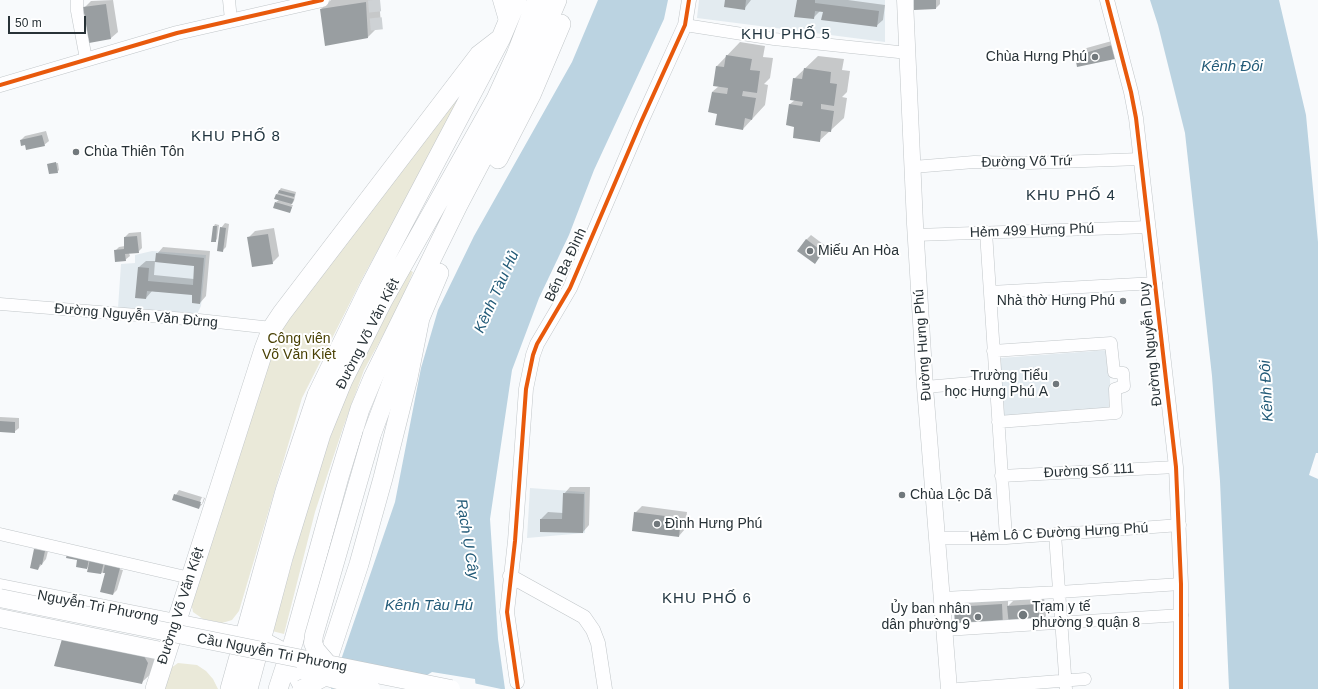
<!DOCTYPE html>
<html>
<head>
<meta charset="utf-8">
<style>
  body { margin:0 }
  #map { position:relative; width:1318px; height:689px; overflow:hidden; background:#f8fafc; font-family:Arial,sans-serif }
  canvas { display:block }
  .scale { position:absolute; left:8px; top:16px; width:78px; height:18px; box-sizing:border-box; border:2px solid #283237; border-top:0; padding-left:5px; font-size:12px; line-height:14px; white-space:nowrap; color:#283237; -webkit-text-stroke:3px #fff; paint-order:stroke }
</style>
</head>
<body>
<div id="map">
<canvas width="1318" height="689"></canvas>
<div class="scale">50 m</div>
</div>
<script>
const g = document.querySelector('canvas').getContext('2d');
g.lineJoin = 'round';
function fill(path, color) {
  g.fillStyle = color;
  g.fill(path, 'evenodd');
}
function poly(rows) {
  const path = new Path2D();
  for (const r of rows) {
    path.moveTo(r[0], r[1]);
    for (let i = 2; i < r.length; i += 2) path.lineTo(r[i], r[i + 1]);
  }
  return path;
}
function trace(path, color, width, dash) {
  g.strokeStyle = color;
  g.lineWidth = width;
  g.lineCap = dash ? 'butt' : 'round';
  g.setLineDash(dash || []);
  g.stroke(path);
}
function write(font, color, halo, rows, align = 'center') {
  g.font = font + ' Arial,sans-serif';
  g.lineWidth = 4;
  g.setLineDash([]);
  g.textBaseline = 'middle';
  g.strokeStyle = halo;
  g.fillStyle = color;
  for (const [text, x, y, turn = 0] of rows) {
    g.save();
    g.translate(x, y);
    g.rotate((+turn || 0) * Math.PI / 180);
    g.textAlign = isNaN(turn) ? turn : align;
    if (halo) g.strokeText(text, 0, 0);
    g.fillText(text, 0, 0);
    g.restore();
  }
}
const built = poly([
  [699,0,885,0,885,42,697,18],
  [152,251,206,255,201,306,197,314,118,308,121,264,135,263,135,255],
  [1108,350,1112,411,1004,418,1000,358],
  [530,488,585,492,585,533,527,538]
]);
const green = poly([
  [478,70,364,275,302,398,239,611,232,620,222,623,203,619,193,612,191,602,277,334],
  [408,269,413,272,399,306,364,370,343,428,315,512,284,634,272,631,320,466,350,381],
  [178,663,197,665,206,671,213,679,218,689,162,689,171,668]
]);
const water = poly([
  [598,0,668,0,664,19,594,170,569,235,539,298,512,370,490,519,498,639,505,689,476,689,475,679,432,672,424,677,331,689,395,502,421,368,438,310,474,236,572,62],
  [1150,0,1279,0,1306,115,1318,242,1318,453,1316,453,1309,475,1318,479,1318,689,1229,689,1220,481,1212,376,1185,133,1158,25]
]);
const pier = poly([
  [473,683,501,689,474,689]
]);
const shadow = poly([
  [113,0,118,32,111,38,90,42,84,8,91,1],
  [331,0,379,0,381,24,368,37,321,9],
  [726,0,751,0,744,9],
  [798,0,848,0,885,5,883,20,876,26,824,11,820,11,813,18],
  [915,0,940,0,940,4,936,8],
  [1119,39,1115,58,1078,66,1076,56,1083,49],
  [740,42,765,46,763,57,773,58,770,78,764,84,768,85,765,105,743,129,718,113,712,92,719,86,717,66],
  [818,56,844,59,842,70,850,71,847,92,842,97,847,98,844,118,819,141,796,126,790,104,795,100,794,79],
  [46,131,49,141,44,145,26,144,21,140,25,136],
  [58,163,59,170,57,172,48,164],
  [281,188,296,192,294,201,291,205,293,205,290,212,276,202,279,200,277,194],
  [225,223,229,224,226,247,222,251,221,228],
  [215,224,219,225,217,239,215,241,214,226],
  [274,228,279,256,272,263,249,237,255,231],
  [141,232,142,248,138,252,129,253,130,256,125,260,115,251,119,247,125,246,125,237,129,233],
  [811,235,827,247,815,262,806,240],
  [163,247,210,251,206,296,200,303,193,294,152,291,146,298,139,267,146,261,155,261,154,275,194,279,195,265,157,254],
  [0,417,19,418,19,428,14,432,0,431],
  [570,487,590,487,589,525,583,532,541,519,548,512,563,513,564,494],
  [179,490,205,498,203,503,199,508,173,499],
  [202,497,204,498,202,504,199,504],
  [642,506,687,512,685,529,679,536,635,513],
  [39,545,49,547,46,559,38,569,35,550],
  [95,556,107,566,123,570,117,590,113,594,106,572,101,573,90,565,87,568,77,566],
  [1044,597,1046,616,1040,623,1009,619,1002,625,955,607,962,601,1008,598,1008,606,1014,600],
  [157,643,155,670,141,683,55,666]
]);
const building = poly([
  [725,0,746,0,745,10,724,7],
  [797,0,815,0,815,3,879,11,877,27,821,20,823,12,815,11,814,19,794,17],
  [914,0,936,0,936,9,914,10],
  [366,2,368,38,325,46,320,9],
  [106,4,111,39,89,43,83,7],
  [1112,45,1115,59,1077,67,1075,56],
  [726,55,752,59,750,70,760,71,757,93,743,91,742,96,756,98,752,120,745,118,743,130,715,125,717,114,708,112,712,92,727,94,728,88,713,86,716,66,724,67],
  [804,68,831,72,830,83,837,84,834,106,821,104,821,109,834,111,831,132,821,131,820,142,793,138,794,127,786,125,789,104,802,106,803,102,790,100,793,78,802,79],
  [42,135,45,146,26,150,25,145,21,146,20,140],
  [56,162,58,173,49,174,47,164],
  [279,190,295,194,294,197,278,193],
  [276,194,294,199,292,204,274,199],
  [275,202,292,207,290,213,273,208],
  [213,226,217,226,216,242,211,242],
  [220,227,226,228,223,252,217,251],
  [268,234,273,264,252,267,247,237],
  [137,236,139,253,125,254,126,261,115,262,114,250,124,249,124,237],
  [806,239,823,252,815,264,797,251],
  [156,253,204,258,200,304,192,303,192,295,147,291,146,299,135,298,138,267,149,268,148,281,193,285,194,266,155,262],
  [0,421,15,422,15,433,0,432],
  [563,493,584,494,583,533,540,532,540,519,562,519],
  [174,494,201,502,199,509,172,500],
  [634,512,681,518,679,537,632,531],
  [34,549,45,551,42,565,40,564,38,570,30,568],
  [67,554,89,559,87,569,76,567,77,560,66,558],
  [90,559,104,562,101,574,87,572],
  [105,564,120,568,113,595,100,592,105,573,103,573],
  [1002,604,1003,626,955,628,954,607],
  [1038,604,1040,624,1009,626,1007,606],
  [62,639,144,656,148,663,142,684,54,666]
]);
const minorTunnel = poly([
  [374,0,377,31]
]);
const minor = poly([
  [77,0,77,11,86,59],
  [229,0,231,20],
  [685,25,774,39,908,53],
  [913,167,974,162,1029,163,1141,159],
  [986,232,1006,538],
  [916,235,1149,227],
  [990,292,1156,283],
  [0,304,199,320,272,328],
  [993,351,1111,343,1114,372,1123,373,1124,386,1115,389,1116,413,998,422],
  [925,387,995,381],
  [1001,476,1176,467],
  [0,534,190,578],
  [1055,534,1066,689],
  [938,538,1006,538,1180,525],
  [943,598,1059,592,1181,584],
  [945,630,1182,615],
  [958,689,1085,679]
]);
const tertiary = poly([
  [500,0,507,24],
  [1107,0,1131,92,1136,118,1176,467,1181,584,1181,689],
  [0,85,177,33,322,0],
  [510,576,584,617,593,630,598,643,605,689],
  [517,682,507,612,515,541,526,389,533,355,537,344,570,288,641,122,685,25,689,0]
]);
const secondary = poly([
  [905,0,915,224,925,387,949,689]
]);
const primary = poly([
  [372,434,407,340,416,325],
  [0,588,261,640,278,649,294,670,304,689],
  [0,618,166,652]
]);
const trunk = poly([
  [498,159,531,95,561,24],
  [322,677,359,564,383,478,408,378,420,318,439,273],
  [155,689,264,349,272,328,282,313,479,55,501,38],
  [230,689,285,491,317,395,369,288,501,38,517,0],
  [248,689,283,558,321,434,343,380,383,300,496,99,516,55,537,0],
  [278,689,294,640,339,477,360,409,373,378,458,205,520,87,557,0]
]);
const primaryBridge = poly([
  [0,598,451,689],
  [328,664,316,650,313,643,314,635,372,434],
  [305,671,371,689],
  [302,689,326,676]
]);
const cycleway = poly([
  [1107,0,1131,92,1136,118,1176,467,1181,584,1181,689],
  [0,85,177,33,322,0],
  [518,689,507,612,515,541,526,389,533,355,537,344,570,288,641,122,685,25,689,0]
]);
const markers = [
  [1095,57,4,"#71787c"],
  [76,152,4,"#71787c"],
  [810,251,4,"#71787c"],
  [1123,301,4,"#71787c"],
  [1056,384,4,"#71787c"],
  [902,495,4,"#71787c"],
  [657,524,4,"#71787c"],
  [1023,615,5,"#71787c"],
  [978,617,4,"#71787c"]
];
const poiNames = [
  ["Chùa Hưng Phú",1087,57,"right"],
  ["Chùa Thiên Tôn",84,152],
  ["Miếu An Hòa",818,251],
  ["Nhà thờ Hưng Phú",1115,301,"right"],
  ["Trường Tiểu",1048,376,"right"],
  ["học Hưng Phú A",1048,392,"right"],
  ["Chùa Lộc Dã",910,495],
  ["Đình Hưng Phú",665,524],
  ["Trạm y tế",1032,607],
  ["phường 9 quận 8",1032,623],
  ["Ủy ban nhân",970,609,"right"],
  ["dân phường 9",970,625,"right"]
];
const streetNames = [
  ["Đường Võ Trứ",1027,162,-1],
  ["Hẻm 499 Hưng Phú",1032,231,-2],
  ["Bến Ba Đình",566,265,-65],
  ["Đường Nguyễn Văn Đừng",136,316,5],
  ["Đường Võ Văn Kiệt",368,334,-63],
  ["Đường Nguyễn Duy",1151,344,-96],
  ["Đường Hưng Phú",923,345,-94],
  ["Đường Số 111",1089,471,-3],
  ["Hẻm Lô C Đường Hưng Phú",1059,533,-3],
  ["Đường Võ Văn Kiệt",181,606,-72],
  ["Nguyễn Tri Phương",98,607,11],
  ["Cầu Nguyễn Tri Phương",272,653,11]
];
const parkNames = [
  ["Công viên",299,339],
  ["Võ Văn Kiệt",299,355]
];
const neighbourhoodNames = [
  ["KHU PHỐ 5",786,35],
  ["KHU PHỐ 8",236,137],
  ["KHU PHỐ 4",1071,196],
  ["KHU PHỐ 6",707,599]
];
const waterNames = [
  ["Kênh Đôi",1232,67],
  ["Kênh Tàu Hủ",497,292,-66],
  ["Kênh Đôi",1267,391,-93],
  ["Rạch Ụ Cây",467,539,81],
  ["Kênh Tàu Hủ",429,606]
];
fill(built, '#e3ebf0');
fill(green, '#eae9d9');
fill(water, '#bbd3e1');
fill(pier, '#f8fafc');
fill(shadow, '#0003');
fill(building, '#999ea1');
trace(minorTunnel, '#ced2d5', 12, [12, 6]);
trace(minor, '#c1c6c9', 13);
trace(tertiary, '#c1c6c9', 15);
trace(secondary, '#c1c6c9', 17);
trace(primary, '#c1c6c9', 19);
trace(trunk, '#c1c6c9', 20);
trace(minor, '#fefeff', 12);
trace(tertiary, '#fefeff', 14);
trace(secondary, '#fefeff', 16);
trace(primary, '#fefeff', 18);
trace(trunk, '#fefeff', 19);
trace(primaryBridge, '#c1c6c9', 19, []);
trace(primaryBridge, '#fefeff', 18);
trace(cycleway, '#e8590c', 4);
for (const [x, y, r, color] of markers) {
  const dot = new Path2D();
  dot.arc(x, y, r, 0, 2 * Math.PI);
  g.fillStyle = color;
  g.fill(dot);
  trace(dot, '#fff', 1.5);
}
write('14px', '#283237', '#fff', poiNames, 'left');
write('14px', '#283237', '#fff', streetNames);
write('14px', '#494104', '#fff', parkNames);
g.letterSpacing = '1px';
write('15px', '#1f333e', '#fff', neighbourhoodNames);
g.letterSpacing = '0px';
write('italic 15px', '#235b78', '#fff', waterNames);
</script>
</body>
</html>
